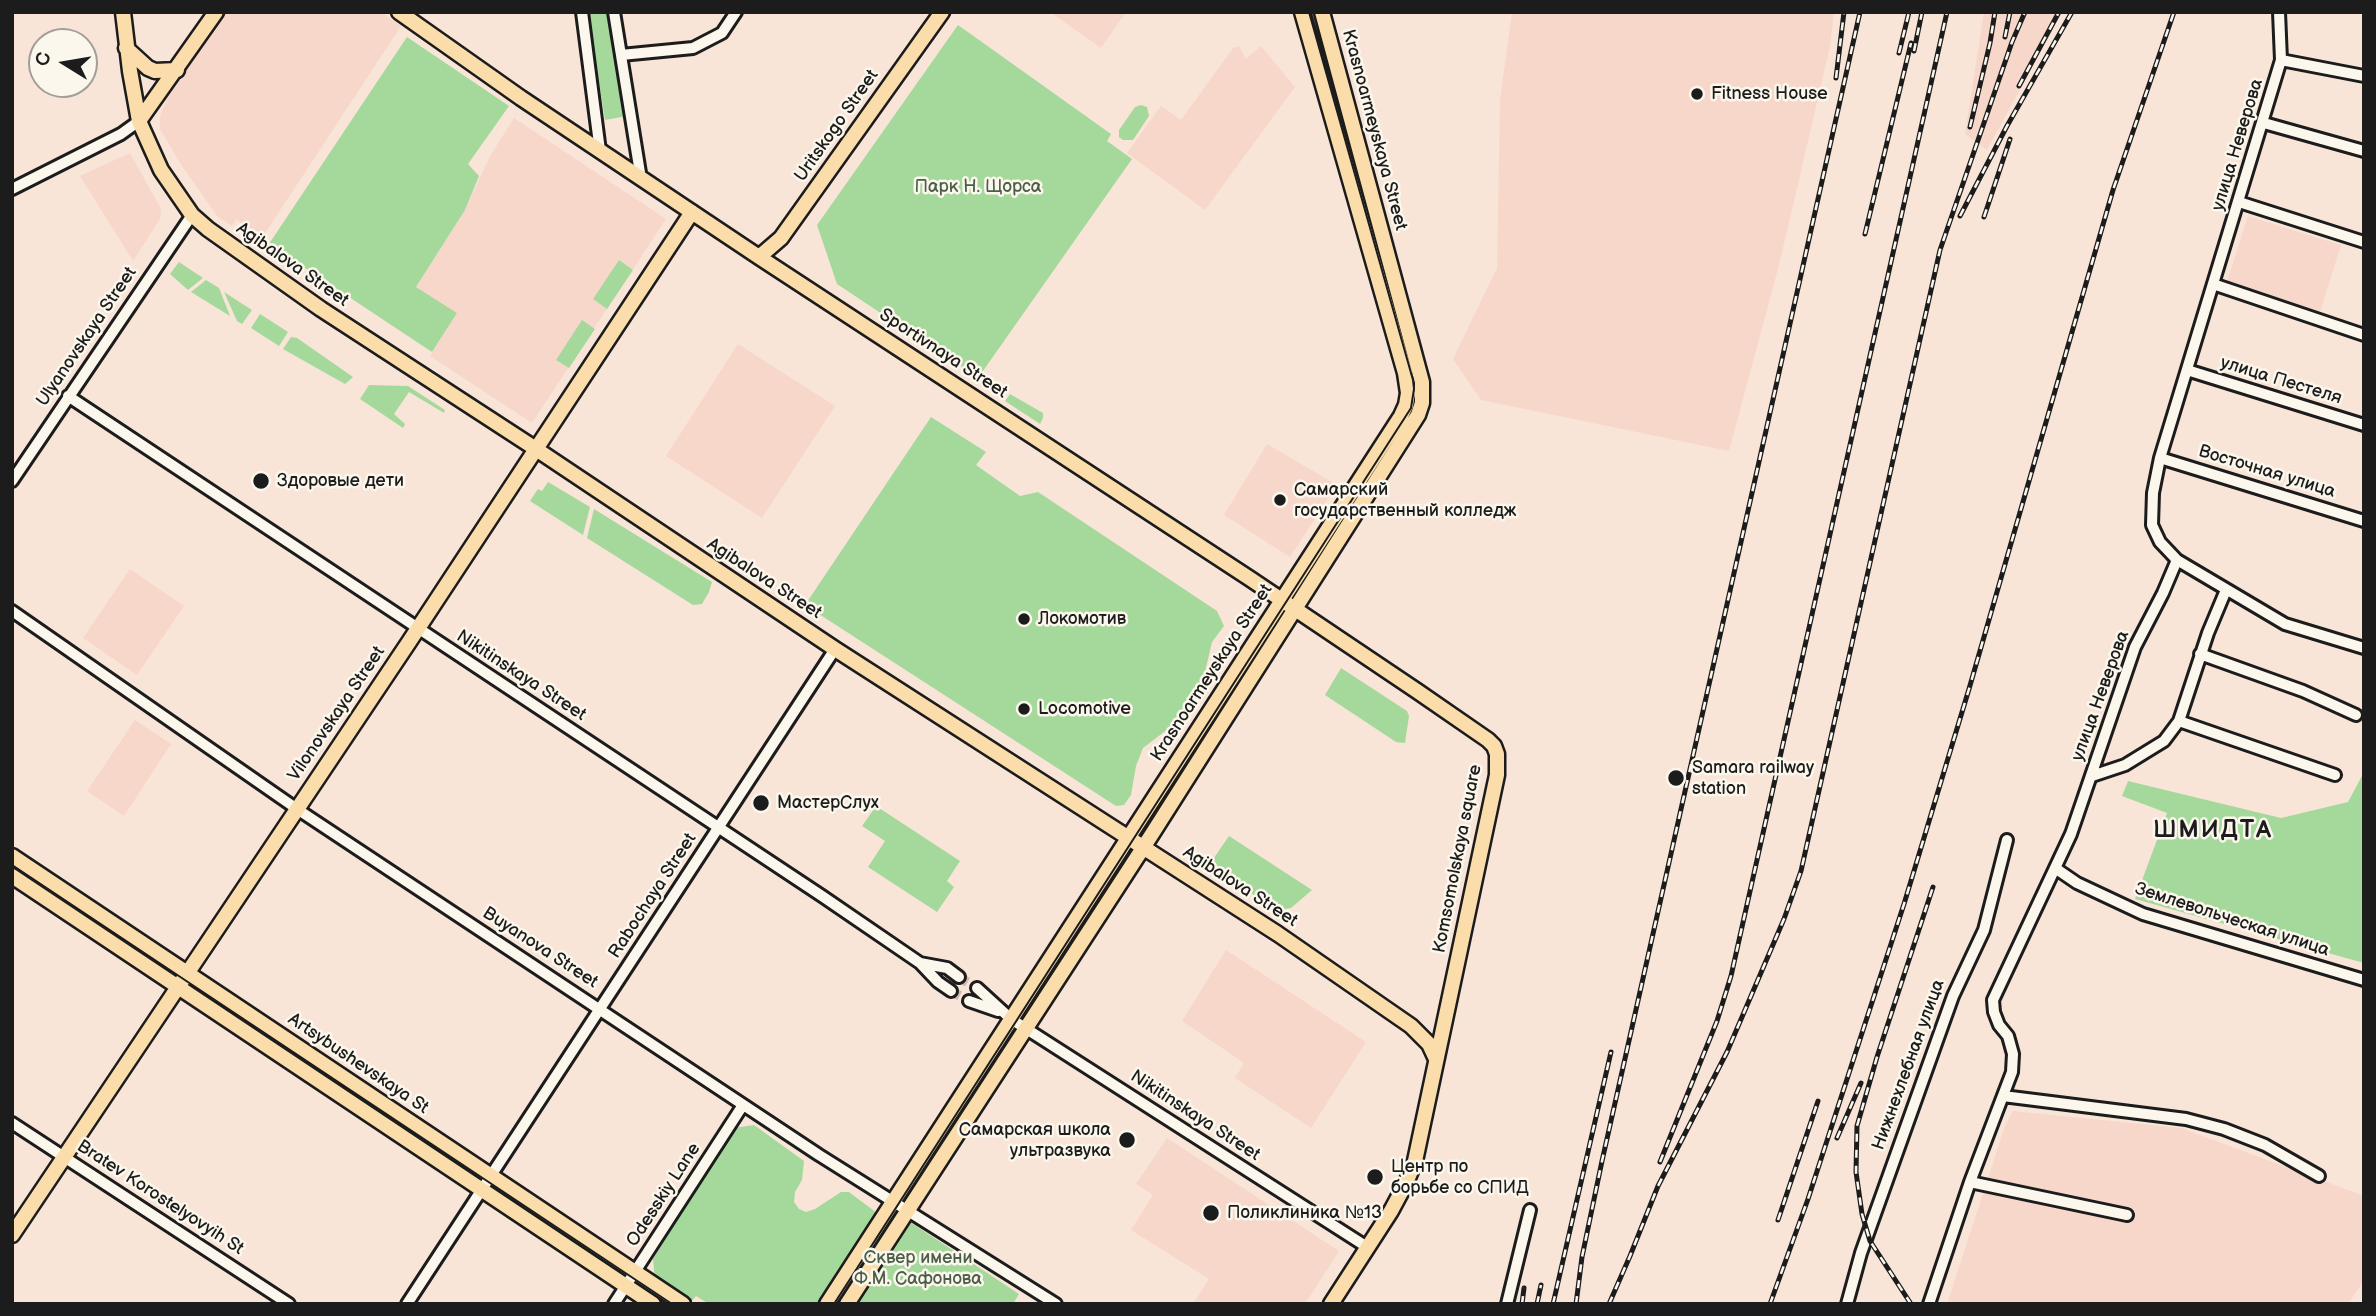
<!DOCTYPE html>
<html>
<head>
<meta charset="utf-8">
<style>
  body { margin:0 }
  #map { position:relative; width:2376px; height:1316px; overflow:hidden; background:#f9e4d8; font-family:"Balsamiq Sans",sans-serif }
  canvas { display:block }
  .frame { position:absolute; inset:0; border:14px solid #1c1c1c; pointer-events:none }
  .north { position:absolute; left:28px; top:28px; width:70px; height:70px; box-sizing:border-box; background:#fbf7ec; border:2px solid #a29f99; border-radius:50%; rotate:281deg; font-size:19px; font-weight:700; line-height:28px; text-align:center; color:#1c1c1c }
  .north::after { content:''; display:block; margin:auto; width:24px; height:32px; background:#1c1c1c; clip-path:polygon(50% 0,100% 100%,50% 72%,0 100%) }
</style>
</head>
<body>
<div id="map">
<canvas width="2376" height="1316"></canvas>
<div class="frame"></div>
<div class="north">С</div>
</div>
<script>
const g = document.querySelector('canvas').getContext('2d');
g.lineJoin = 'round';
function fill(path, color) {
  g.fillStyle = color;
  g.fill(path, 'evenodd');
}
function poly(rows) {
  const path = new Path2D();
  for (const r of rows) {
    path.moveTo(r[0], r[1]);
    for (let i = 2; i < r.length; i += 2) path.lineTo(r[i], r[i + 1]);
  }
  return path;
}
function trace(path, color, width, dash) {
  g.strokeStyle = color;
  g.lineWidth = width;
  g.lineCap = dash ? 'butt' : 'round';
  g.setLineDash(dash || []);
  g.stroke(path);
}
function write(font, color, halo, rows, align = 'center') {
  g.font = font + ' "Balsamiq Sans",sans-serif';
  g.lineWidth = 5;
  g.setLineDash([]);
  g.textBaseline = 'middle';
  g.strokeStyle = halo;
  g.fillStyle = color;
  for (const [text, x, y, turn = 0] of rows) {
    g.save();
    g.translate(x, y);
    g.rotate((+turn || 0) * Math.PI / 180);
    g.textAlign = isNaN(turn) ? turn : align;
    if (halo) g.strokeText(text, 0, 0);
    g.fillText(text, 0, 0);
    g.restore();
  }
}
const built = poly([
  [226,12,381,12,401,26,262,238,236,219,232,226,217,216,180,163,160,129,160,117,167,99],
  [1050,12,1126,12,1101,48],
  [1512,12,1834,12,1830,47,1779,265,1729,451,1481,400,1453,359,1497,268,1500,100],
  [1984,12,2062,12,1987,150,1965,134],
  [1239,46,1246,59,1261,46,1295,87,1205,210,1127,153,1161,106,1181,120,1233,48],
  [514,118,666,219,532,423,430,356,457,313,416,287,465,210,490,156],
  [130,153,161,209,160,219,133,261,80,176],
  [2248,216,2341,245,2320,312,2227,282],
  [738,344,835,406,762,518,666,456],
  [1267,444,1337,485,1290,557,1224,515],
  [130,569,184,606,137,675,83,638],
  [135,720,171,744,124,816,87,791],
  [1226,950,1366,1042,1311,1128,1235,1078,1244,1063,1182,1021],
  [2013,1111,2181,1128,2364,1196,2364,1280,2348,1304,1947,1304,2005,1126],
  [1167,1138,1339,1251,1305,1304,1193,1304,1209,1279,1131,1230,1153,1195,1136,1184]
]);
const green = poly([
  [588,12,610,12,627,116,605,120],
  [958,25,1111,134,1107,141,1132,159,978,378,837,284,817,225],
  [407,37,509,106,468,164,479,176,465,210,416,287,457,313,432,352,269,244],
  [1141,105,1147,107,1149,116,1133,140,1123,140,1119,137,1119,130,1135,107],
  [619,260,633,270,607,309,593,299],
  [179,262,203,278,188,290,170,274],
  [206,280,219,288,230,316,191,292],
  [224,292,252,310,242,324,237,321],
  [260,314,288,332,279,346,251,328],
  [582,320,595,329,569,368,556,360],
  [291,337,297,338,353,377,345,384,283,349],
  [369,385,408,386,445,410,444,413,409,392,394,414,405,424,403,428,360,399],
  [1010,394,1043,413,1043,418,1040,424,1005,401],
  [931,417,986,452,976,465,1020,496,1038,492,1217,611,1224,626,1212,642,1200,693,1181,719,1143,748,1136,766,1131,795,1124,805,1116,806,805,605],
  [548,482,590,507,583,535,530,501,538,489,542,491],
  [594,509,712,582,709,592,702,604,693,605,587,538],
  [1341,668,1407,711,1409,716,1405,743,1396,742,1325,695],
  [2364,772,2364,963,2135,899,2167,813,2122,796,2128,781,2281,818,2348,802],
  [876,806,960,861,947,881,954,887,937,912,868,867,885,841,862,826],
  [1229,836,1312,890,1291,908,1285,909,1270,906,1209,865],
  [754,1125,804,1161,802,1180,795,1192,794,1202,799,1209,806,1212,815,1209,841,1192,849,1192,877,1213,819,1304,709,1304,696,1296,690,1303,655,1280,653,1259,734,1128],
  [907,1220,1019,1294,1013,1304,855,1304]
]);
const minorTunnel = poly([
  [959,977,977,988],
  [951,991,969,1001]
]);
const minor = poly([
  [582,12,600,151],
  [614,12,641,179],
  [621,55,693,48,722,33,736,12],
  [2281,60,2364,76],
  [2264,123,2364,151],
  [12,189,121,134,139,121],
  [2239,202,2364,242],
  [2213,284,2364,335],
  [2187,370,2364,425],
  [68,396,822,896,920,963,938,982,951,991],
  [2160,458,2364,521],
  [12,481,192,215],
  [2177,560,2285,624,2364,648],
  [12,611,297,809,819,1155,1056,1304],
  [2200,654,2303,691,2356,715],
  [2179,721,2335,775],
  [2092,776,2125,765,2164,741,2179,721,2208,633,2226,590],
  [2055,868,2077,883,2143,914,2364,980],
  [920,963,947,968,959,977],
  [977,988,1011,1019,1367,1247],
  [969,1001,998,1011],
  [2003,1096,2186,1119,2224,1129,2265,1145,2319,1176],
  [12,1123,289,1304],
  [1970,1182,2127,1215],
  [407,1304,835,649],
  [614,1304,743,1105],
  [1507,1304,1530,1210],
  [1847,1304,1861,1253,1953,996,1984,930,2007,840],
  [1929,1304,1970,1182,2012,1072,2013,1054,2008,1036,1999,1025,1994,1012,1993,1000,2071,834,2135,647,2163,593,2177,560,2160,542,2152,525,2153,493,2160,458,2281,60,2279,12]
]);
const major = poly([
  [123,12,130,71,139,121,161,170,192,215,208,229,321,309,536,449,835,649,1278,934,1411,1026,1429,1044,1436,1059],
  [399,12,521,98,759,257,1249,578,1417,691,1488,740,1494,746,1497,754,1497,775,1415,1161,1406,1183,1391,1211,1331,1304],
  [126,48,148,68,155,71,177,70],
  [139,121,216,12],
  [759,257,781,238,942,12],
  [12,856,683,1304],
  [12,876,653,1304],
  [12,1235,409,642,692,212],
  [827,1304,1401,416,1406,405,1408,393,1405,373,1302,12],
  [847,1304,1152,834,1418,415,1422,403,1422,382,1322,12]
]);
const tram = poly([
  [12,865,672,1304],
  [834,1304,1411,408,1414,389,1413,380,1309,12]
]);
const rail = poly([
  [2005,37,2010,12],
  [1914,51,1922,12],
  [1899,53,1909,12],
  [1836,78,1844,12],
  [2019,86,2059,12],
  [1970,127,1990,43,1995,12],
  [1960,216,2007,126,2072,12],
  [1984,217,2010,139],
  [1865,234,1911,43],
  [1837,1138,1861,1083],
  [1660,1162,1717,1021,1731,976,1947,12],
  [1778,1220,1818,1101],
  [1522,1304,1524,1288],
  [1537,1304,1541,1285],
  [1553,1304,1611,1052],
  [1576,1304,1582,1257,1602,1161,1860,12],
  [1609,1304,1630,1256,1658,1186,1727,1052,1784,919,1801,871,1940,250,2012,42,2025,12],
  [1770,1304,1808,1199,1904,904,1969,689,2113,190,2174,12],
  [1911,1304,1870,1241,1862,1214,1856,1172,1857,1126,1877,1057,1933,887]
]);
const markers = [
  [1697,94,7,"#1c1c1c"],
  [261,481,9,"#1c1c1c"],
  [1280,500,7,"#1c1c1c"],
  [1024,619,7,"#1c1c1c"],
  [1024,709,7,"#1c1c1c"],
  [1676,778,9,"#1c1c1c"],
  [761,803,9,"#1c1c1c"],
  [1127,1140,9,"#1c1c1c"],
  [1375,1177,9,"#1c1c1c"],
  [1211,1213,9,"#1c1c1c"]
];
const poiNames = [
  ["Fitness House",1711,94],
  ["Здоровые дети",277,481],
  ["Самарский",1294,490],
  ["государственный колледж",1294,511],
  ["Локомотив",1038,619],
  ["Locomotive",1038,709],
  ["Samara railway",1692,768],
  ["station",1692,789],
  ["МастерСлух",777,803],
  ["Самарская школа",1111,1130,"right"],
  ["ультразвука",1111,1151,"right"],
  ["Центр по",1391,1167],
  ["борьбе со СПИД",1391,1188],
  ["Поликлиника №13",1227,1213]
];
const streetNames = [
  ["Uritskogo Street",837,126,-55],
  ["Krasnoarmeyskaya Street",1374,130,75],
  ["улица Неверова",2238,145,-73],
  ["Agibalova Street",292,265,35],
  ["Ulyanovskaya Street",87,337,-56],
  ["Sportivnaya Street",943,354,33],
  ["улица Пестеля",2281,381,17],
  ["Восточная улица",2267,472,17],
  ["Agibalova Street",764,579,33],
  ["Krasnoarmeyskaya Street",1212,673,-57],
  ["Nikitinskaya Street",521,676,33],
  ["улица Неверова",2101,696,-70],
  ["Vilonovskaya Street",337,714,-56],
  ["Komsomolskaya square",1458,859,-79],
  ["Agibalova Street",1240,887,33],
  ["Rabochaya Street",653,896,-57],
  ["Землевольческая улица",2232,920,18],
  ["Buyanova Street",540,948,33],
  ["Artsybushevskaya St",358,1064,34],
  ["Нижнехлебная улица",1909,1065,-70],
  ["Nikitinskaya Street",1195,1116,33],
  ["Odesskiy Lane",664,1195,-57],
  ["Bratev Korostelyovyih St",160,1198,33]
];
const parkNames = [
  ["Парк Н. Щорса",978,187],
  ["Cквер имени",918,1258],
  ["Ф.М. Сафонова",918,1279]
];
const districtNames = [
  ["ШМИДТА",2213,831]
];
fill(built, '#f7d7ca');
fill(green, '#a5d99c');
trace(minorTunnel, '#cdbcb2', 10, [10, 5]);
trace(minor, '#1c1c1c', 16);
trace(major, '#1c1c1c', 19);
trace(minor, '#fbf7ec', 10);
trace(major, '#fbddab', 14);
trace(tram, '#1c1c1c', 2);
trace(rail, '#1c1c1c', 5);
trace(rail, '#fbf7ec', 2.5, [8]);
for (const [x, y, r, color] of markers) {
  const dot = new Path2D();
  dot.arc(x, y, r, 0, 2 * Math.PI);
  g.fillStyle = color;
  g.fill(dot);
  trace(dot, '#fbf7ec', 2.5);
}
write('18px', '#1c1c1c', '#fbf7ec', poiNames, 'left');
write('18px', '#1c1c1c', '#fbf7ec', streetNames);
write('18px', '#4c5e49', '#fbf7ec', parkNames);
g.letterSpacing = '2px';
write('bold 24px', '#1c1c1c', '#fbf7ec', districtNames);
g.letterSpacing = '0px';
</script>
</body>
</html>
